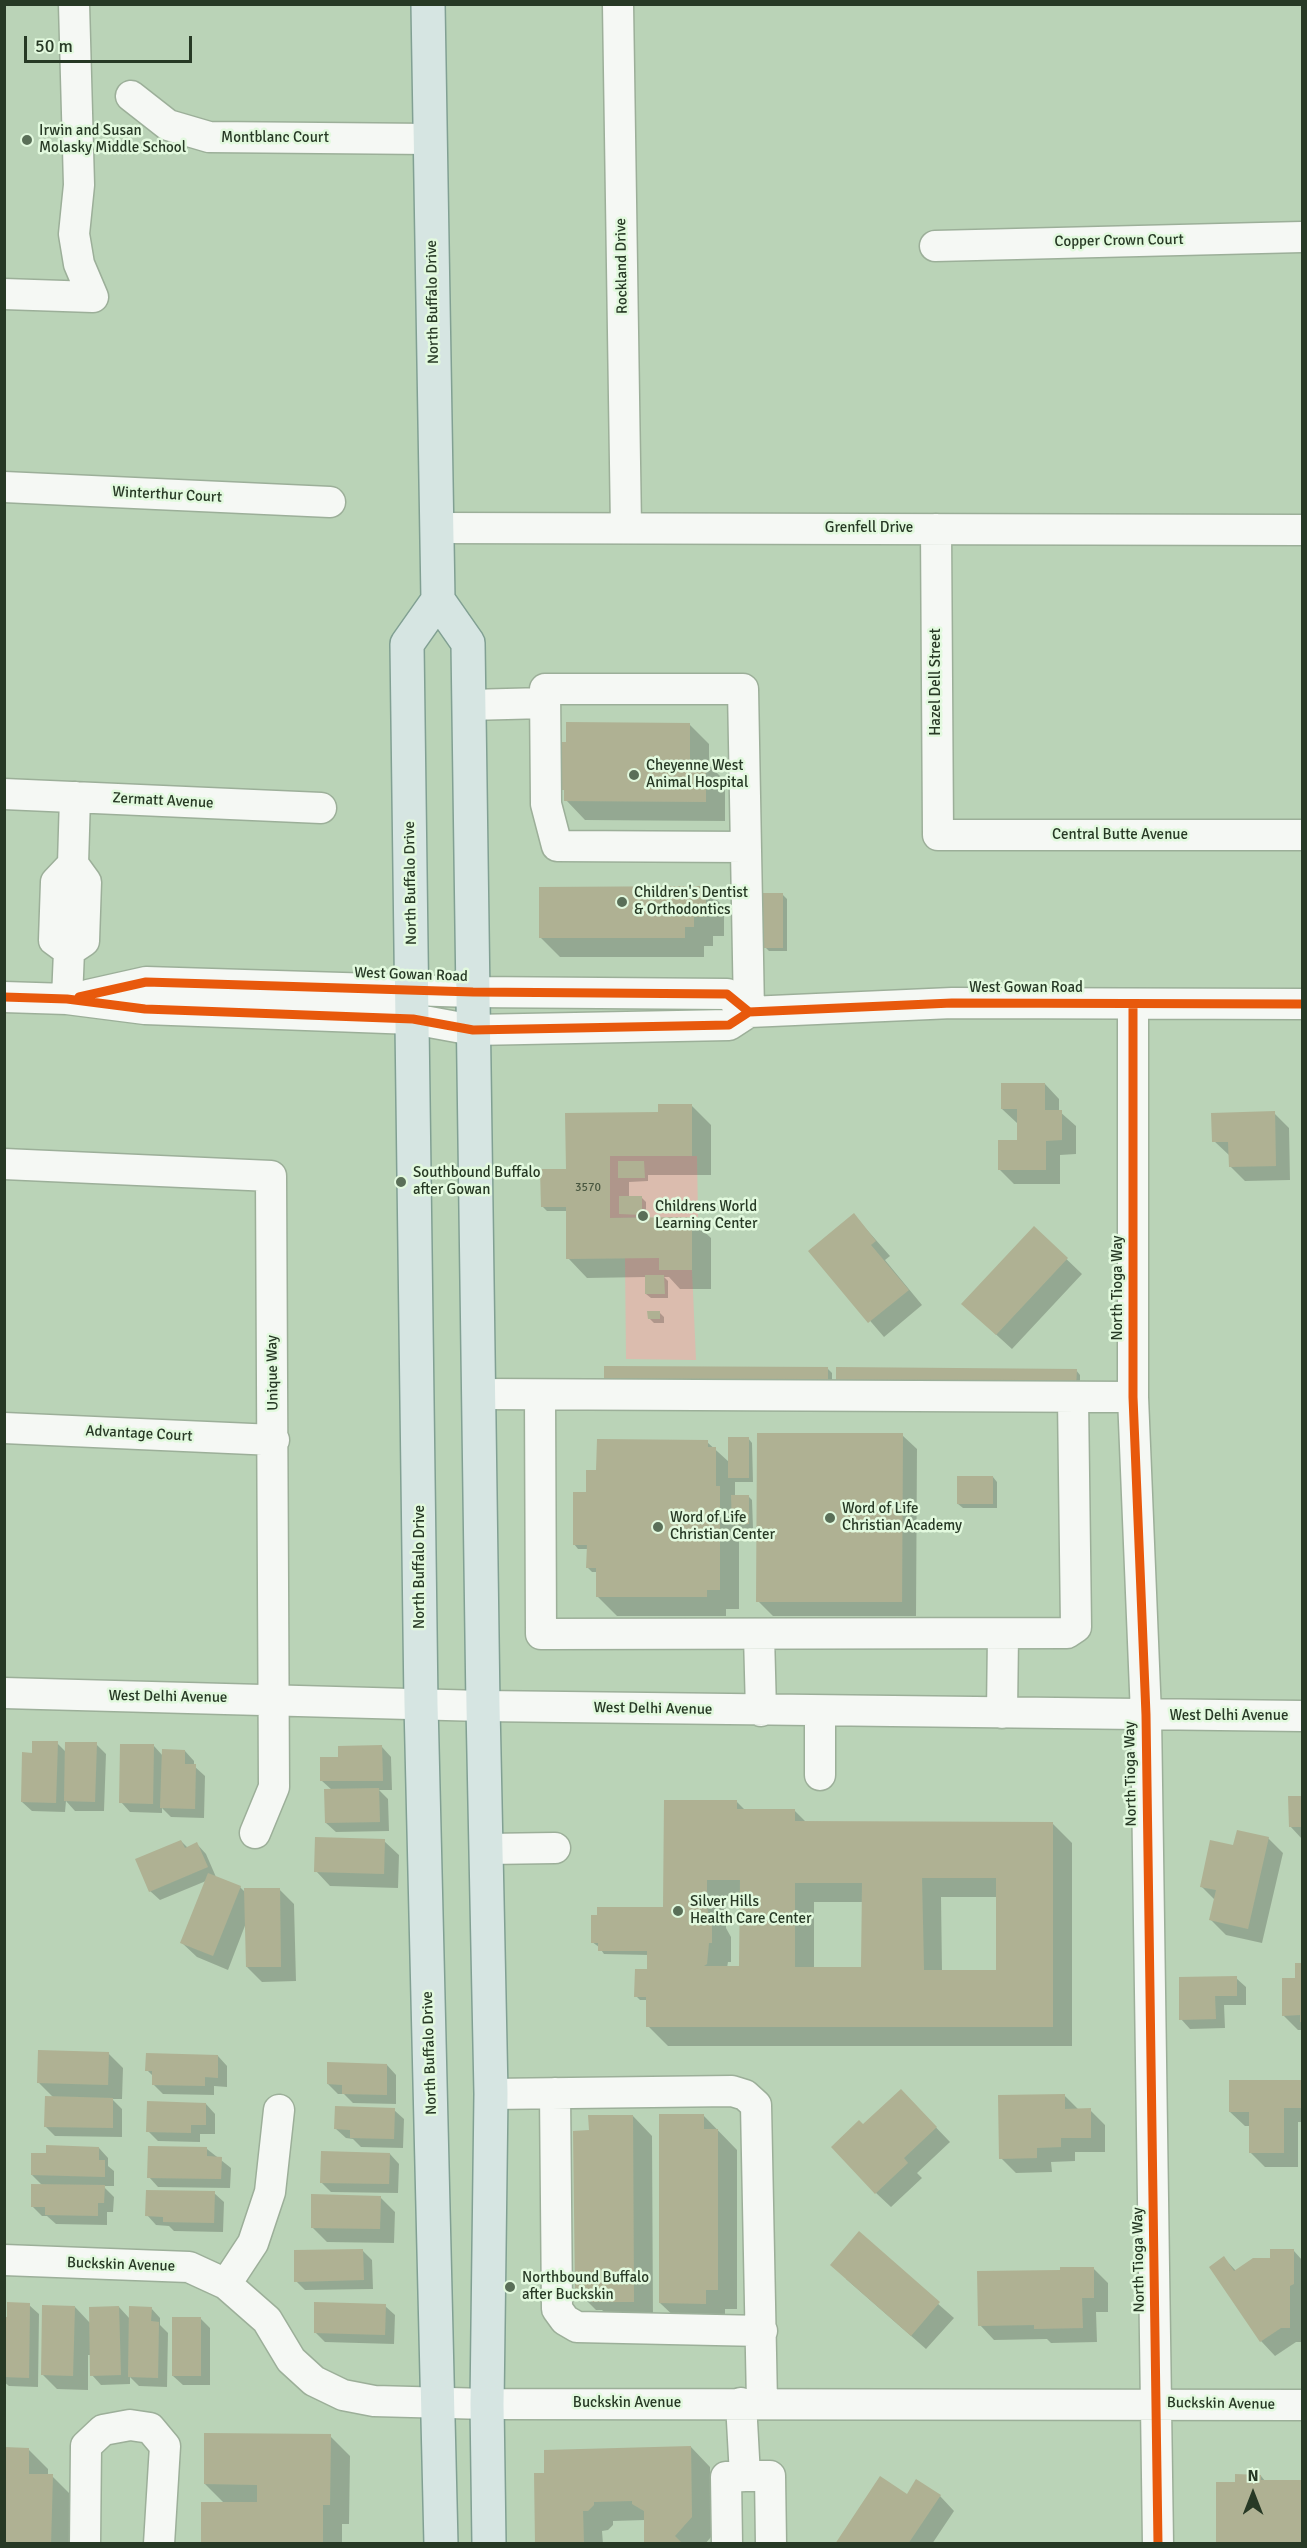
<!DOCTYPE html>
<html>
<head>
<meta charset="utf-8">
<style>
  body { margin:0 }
  #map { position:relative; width:1307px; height:2548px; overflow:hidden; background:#bad3b7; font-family:Signika,sans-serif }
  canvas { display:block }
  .frame { position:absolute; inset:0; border:6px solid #273925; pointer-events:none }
  .north { position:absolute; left:1223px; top:2464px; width:60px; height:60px; -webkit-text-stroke:4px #e2f9de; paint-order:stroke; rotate:0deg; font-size:16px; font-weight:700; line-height:24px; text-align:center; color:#273925 }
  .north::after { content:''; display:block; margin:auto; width:21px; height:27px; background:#273925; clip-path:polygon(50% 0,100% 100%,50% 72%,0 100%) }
  .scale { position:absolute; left:24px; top:36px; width:168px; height:27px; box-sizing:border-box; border:3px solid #273925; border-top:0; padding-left:8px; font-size:18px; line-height:21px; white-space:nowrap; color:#273925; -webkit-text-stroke:4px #e2f9de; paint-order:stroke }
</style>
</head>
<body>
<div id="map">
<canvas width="1307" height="2548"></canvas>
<div class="frame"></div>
<div class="north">N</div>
<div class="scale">50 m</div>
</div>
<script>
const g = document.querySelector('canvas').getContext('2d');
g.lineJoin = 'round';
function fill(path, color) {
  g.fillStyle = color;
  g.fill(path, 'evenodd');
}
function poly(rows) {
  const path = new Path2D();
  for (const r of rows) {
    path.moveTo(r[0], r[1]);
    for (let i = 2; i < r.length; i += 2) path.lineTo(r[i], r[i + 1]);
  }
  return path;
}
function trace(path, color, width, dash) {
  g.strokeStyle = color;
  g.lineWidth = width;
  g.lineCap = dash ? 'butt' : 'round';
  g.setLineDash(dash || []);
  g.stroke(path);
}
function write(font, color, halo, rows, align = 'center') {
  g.font = font + ' Signika,sans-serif';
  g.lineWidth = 5;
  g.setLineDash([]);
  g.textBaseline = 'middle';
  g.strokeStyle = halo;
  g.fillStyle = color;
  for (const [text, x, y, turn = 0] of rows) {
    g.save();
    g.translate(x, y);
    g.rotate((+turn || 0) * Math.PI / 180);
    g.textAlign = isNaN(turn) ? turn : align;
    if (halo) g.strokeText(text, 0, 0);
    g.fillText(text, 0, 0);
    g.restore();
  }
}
const green = poly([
  [610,1156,697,1156,698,1217,610,1218],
  [625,1258,659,1258,659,1270,692,1270,696,1360,626,1359]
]);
const shadow = poly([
  [689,724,709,744,709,765,725,781,725,821,585,820,566,800,566,792,563,789],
  [705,888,724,907,724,936,713,936,713,946,704,946,704,957,560,957,540,937],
  [782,894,787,899,787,951,769,951,765,947],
  [1045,1084,1059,1099,1059,1111,1076,1126,1076,1154,1060,1155,1060,1184,1014,1184,999,1169,1018,1141,1017,1123,1002,1109],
  [691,1105,711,1125,711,1175,648,1175,648,1181,629,1182,629,1198,642,1198,646,1202,646,1219,691,1219,711,1238,711,1289,680,1289,669,1277,664,1277,668,1281,668,1298,651,1298,646,1294,646,1277,587,1278,568,1258,567,1211,547,1211,542,1206,565,1170,660,1113],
  [1274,1113,1289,1128,1290,1180,1245,1181,1230,1166,1230,1156,1214,1141],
  [854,1215,890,1256,885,1260,922,1305,884,1337,810,1251],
  [1034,1228,1082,1274,1012,1349,978,1318],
  [659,1312,664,1317,664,1323,654,1323,649,1318],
  [828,1369,832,1373,832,1391,610,1390],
  [1076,1370,1080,1375,1080,1392,842,1391],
  [902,1435,917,1449,916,1616,773,1616,758,1601],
  [748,1438,752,1443,753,1482,735,1482,735,1496,748,1496,752,1500,753,1528,739,1529,739,1609,726,1609,726,1616,617,1616,597,1596,598,1572,592,1572,588,1568,588,1549,578,1549,574,1544,596,1471,707,1442,729,1462],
  [993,1477,997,1482,997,1508,963,1508,958,1504],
  [57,1743,66,1752,96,1744,106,1754,104,1811,75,1811,66,1801,65,1812,32,1811,22,1802,34,1754],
  [154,1746,163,1756,185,1751,194,1761,194,1766,205,1776,204,1818,171,1817,162,1808,162,1813,130,1812,121,1802],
  [382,1747,391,1757,392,1790,379,1790,388,1799,389,1831,336,1832,326,1823,332,1790,322,1781,339,1759],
  [1290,1798,1302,1798,1302,1839,1290,1826],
  [737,1802,745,1810,794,1810,807,1823,1052,1823,1072,1843,1072,2046,668,2046,648,2026,648,2000,640,2000,636,1996,648,1970,648,1955,604,1954,599,1947,592,1942,665,1908],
  [941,1897,998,1897,998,1971,942,1971],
  [726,1899,741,1899,741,1968,727,1968,728,1962,731,1962,731,1937,726,1928],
  [814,1902,863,1902,863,1969,814,1969],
  [1268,1838,1283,1853,1262,1943,1226,1935,1211,1920,1215,1900,1201,1886,1235,1847],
  [181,1841,188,1848,197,1844,206,1854,216,1877,240,1887,246,1893,279,1889,294,1904,296,1981,262,1982,247,1967,246,1923,228,1970,197,1957,182,1943,206,1881,160,1900,150,1891],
  [384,1841,399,1855,398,1888,330,1886,316,1871],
  [1296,1964,1302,1964,1302,2030,1298,2030,1283,2015,1296,1979],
  [1236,1978,1246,1987,1246,2005,1224,2005,1225,2028,1190,2029,1181,2019],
  [108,2053,123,2068,122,2099,112,2099,122,2109,122,2137,55,2136,45,2126,54,2098,39,2083],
  [218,2056,227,2066,227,2087,214,2086,214,2095,163,2094,153,2084,153,2076,147,2070],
  [387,2065,396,2075,396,2104,353,2103,344,2094,338,2094,328,2084],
  [1230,2082,1302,2082,1302,2122,1298,2122,1298,2167,1265,2167,1250,2152,1250,2126,1245,2126,1230,2112],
  [901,2091,950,2142,917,2173,922,2178,891,2207,876,2193,863,2126],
  [1064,2095,1079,2110,1090,2110,1105,2125,1105,2152,1075,2152,1075,2161,1051,2162,1052,2172,1016,2173,1001,2158],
  [206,2104,215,2114,215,2134,200,2134,200,2142,158,2141,148,2131],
  [394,2110,404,2119,403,2148,361,2147,353,2139,346,2138,336,2129],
  [633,2116,652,2136,653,2321,613,2321,602,2310,596,2310,576,2290,590,2132],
  [704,2116,737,2150,737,2309,725,2309,725,2323,680,2322,660,2303],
  [99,2148,108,2158,108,2166,114,2171,114,2186,103,2186,114,2197,113,2212,107,2212,107,2225,56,2224,47,2216,42,2216,32,2206,43,2186,32,2175],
  [207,2149,231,2168,230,2188,158,2187,149,2177],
  [390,2154,399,2164,398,2193,331,2192,321,2182],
  [214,2193,224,2202,223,2232,174,2231,169,2226,156,2225,147,2215],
  [380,2197,395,2212,394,2243,327,2242,312,2227],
  [859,2234,954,2318,926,2349,846,2279],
  [363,2251,372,2260,373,2289,305,2290,296,2281],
  [1294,2251,1302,2260,1302,2342,1296,2342,1275,2356,1261,2341,1224,2258,1236,2271],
  [1093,2268,1108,2283,1108,2312,1096,2312,1097,2342,1051,2343,1047,2339,994,2340,980,2325,1061,2271],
  [29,2305,39,2314,38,2387,9,2386,4,2382,4,2319],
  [385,2306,395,2315,394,2344,325,2342,315,2332],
  [75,2307,90,2323,119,2307,130,2319,151,2308,160,2318,160,2325,168,2333,167,2387,139,2386,130,2377,130,2384,101,2385,92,2375,91,2355,88,2355,88,2390,57,2389,42,2374],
  [201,2319,210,2328,210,2385,183,2385,173,2376],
  [330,2436,350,2456,349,2524,342,2524,342,2544,202,2544,225,2504,205,2484],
  [691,2447,710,2467,711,2537,705,2544,645,2544,645,2520,613,2521,613,2525,608,2530,602,2531,603,2544,537,2544,536,2475],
  [28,2449,48,2469,48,2476,52,2476,72,2496,71,2544,4,2544],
  [1261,2476,1266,2482,1302,2482,1302,2544,1217,2544,1236,2484],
  [907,2496,940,2496,954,2511,932,2544,837,2544]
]);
const building = poly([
  [566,722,690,723,690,760,706,760,706,802,564,801,564,790,561,790,561,742,566,742],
  [706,886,706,917,694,917,694,927,685,927,685,938,539,938,539,887],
  [763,893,783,893,783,948,763,948],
  [1001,1083,1045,1083,1045,1110,1062,1110,1062,1140,1046,1141,1046,1170,998,1170,998,1140,1017,1140,1017,1109,1001,1109],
  [658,1104,692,1104,692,1156,610,1156,610,1218,692,1217,692,1270,659,1270,659,1258,566,1259,566,1207,541,1207,540,1169,566,1169,565,1113,658,1112],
  [1275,1111,1276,1166,1229,1167,1228,1142,1212,1142,1211,1113],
  [618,1161,644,1161,645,1178,618,1178],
  [619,1196,642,1196,642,1215,619,1214],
  [854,1213,876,1241,871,1245,909,1290,868,1323,808,1251],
  [1034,1226,1068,1258,996,1335,961,1304],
  [645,1275,664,1275,665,1294,645,1294],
  [647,1311,660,1311,660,1319,648,1319],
  [604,1366,828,1367,828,1388,604,1387],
  [836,1367,1077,1369,1076,1388,836,1387],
  [757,1433,903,1433,902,1602,756,1602],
  [728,1437,749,1437,749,1478,728,1478],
  [597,1439,708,1440,708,1447,716,1447,716,1486,720,1486,720,1590,707,1590,707,1597,596,1597,596,1568,586,1568,587,1545,573,1545,573,1492,586,1492,586,1470,596,1470],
  [957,1476,993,1476,993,1504,957,1504],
  [731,1495,749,1495,749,1524,732,1525],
  [32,1741,58,1741,56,1803,21,1802,22,1752,32,1753],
  [65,1742,97,1742,95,1802,64,1801],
  [120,1744,154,1744,153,1804,119,1803],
  [382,1745,383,1781,320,1781,320,1757,338,1757,338,1746],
  [162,1749,185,1750,185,1764,196,1764,195,1809,160,1808],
  [379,1788,380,1822,325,1823,324,1789],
  [1288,1796,1302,1796,1302,1827,1289,1827],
  [664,1800,737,1800,737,1809,795,1809,795,1821,1053,1822,1053,2027,646,2027,646,1997,634,1997,635,1969,647,1969,647,1951,598,1951,598,1943,591,1943,591,1915,597,1915,597,1907,663,1907],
  [922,1878,996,1878,996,1970,924,1970],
  [707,1880,740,1880,739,1966,704,1966,707,1964,709,1943,712,1943,712,1916,709,1916,707,1907],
  [795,1883,862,1883,861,1967,795,1967],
  [1237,1830,1269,1837,1248,1929,1209,1920,1216,1890,1200,1887,1210,1840,1233,1845],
  [315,1837,385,1839,384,1874,314,1872],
  [181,1840,185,1848,197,1842,208,1867,149,1892,135,1859],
  [208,1873,241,1886,213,1956,180,1943],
  [244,1888,280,1888,281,1967,246,1967],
  [1295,1963,1302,1963,1302,2022,1300,2022,1300,2015,1282,2016,1282,1978,1295,1978],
  [1237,1976,1237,1996,1215,1996,1216,2019,1179,2020,1179,1977],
  [38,2050,109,2052,108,2085,37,2083],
  [146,2053,218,2055,218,2078,205,2077,205,2086,152,2085,152,2071,145,2071],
  [327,2062,387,2064,387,2095,342,2094,342,2085,327,2084],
  [1229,2080,1302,2080,1302,2108,1284,2108,1284,2153,1249,2153,1249,2112,1229,2112],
  [901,2089,937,2127,904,2158,908,2163,875,2194,831,2147,859,2120,863,2124],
  [1065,2094,1065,2109,1091,2108,1091,2138,1061,2138,1061,2147,1037,2148,1037,2158,999,2159,998,2095],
  [45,2096,113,2098,113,2128,44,2127],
  [147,2101,206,2103,206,2125,191,2125,191,2133,146,2132],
  [335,2106,395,2108,394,2139,350,2138,350,2130,334,2129],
  [659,2114,704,2114,704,2129,718,2129,718,2290,706,2290,706,2304,659,2303],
  [588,2115,633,2115,634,2302,592,2302,592,2291,575,2291,573,2131,589,2130],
  [46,2145,99,2147,99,2160,105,2160,105,2177,31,2175,31,2153,46,2153],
  [148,2146,207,2147,207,2156,222,2157,221,2179,147,2178],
  [321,2151,390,2153,389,2184,320,2183],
  [31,2184,105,2185,104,2203,98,2203,98,2216,45,2215,45,2207,31,2207],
  [146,2190,215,2191,214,2223,163,2222,163,2217,145,2216],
  [311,2194,381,2196,380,2229,311,2228],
  [859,2231,940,2302,911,2336,830,2265],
  [363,2249,364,2280,294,2282,294,2250],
  [1270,2249,1294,2249,1294,2284,1290,2286,1290,2328,1281,2328,1260,2342,1209,2267,1224,2256,1234,2271,1253,2258,1270,2258],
  [1060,2267,1094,2267,1094,2298,1082,2298,1083,2328,1034,2329,1034,2325,978,2326,977,2271,1060,2270],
  [7,2302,30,2303,29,2378,4,2377,4,2317,7,2317],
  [314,2302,386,2304,385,2335,314,2333],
  [42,2305,75,2306,73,2376,41,2375],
  [119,2306,121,2375,90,2376,89,2307],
  [129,2306,152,2307,151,2321,159,2322,158,2378,128,2377],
  [172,2317,201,2317,201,2376,172,2376],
  [204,2433,331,2434,330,2505,323,2505,323,2544,201,2544,201,2502,257,2502,257,2485,204,2484],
  [691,2446,692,2517,675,2536,683,2544,644,2544,644,2511,632,2504,632,2501,594,2502,594,2505,588,2511,583,2511,584,2544,535,2544,534,2473,544,2473,544,2450],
  [4,2447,29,2448,29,2474,53,2474,51,2544,4,2544],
  [1235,2474,1261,2475,1261,2480,1302,2480,1302,2544,1216,2544,1216,2482,1235,2482],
  [880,2476,907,2494,916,2479,941,2495,908,2544,835,2544]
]);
const minor = poly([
  [618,4,626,528],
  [131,96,168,125,209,137,430,139],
  [935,246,1302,237],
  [4,294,93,297,79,264,74,234,79,185,74,4],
  [4,487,330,502],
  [436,528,1302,530],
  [936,529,938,835,1302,835],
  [469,705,545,703],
  [4,794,321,808],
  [745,847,557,846,546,804,545,689,743,689,749,1012],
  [69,951,84,941,86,882,73,864,75,797],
  [69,951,54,940,56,882,73,864],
  [88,995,146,982,473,992,727,994,749,1012],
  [4,997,67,999,145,1009,413,1019,473,1030,729,1025,749,1012,952,1003,1302,1004],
  [67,999,69,951],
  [1133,1004,1133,1397,1146,1715,1158,2544],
  [4,1164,271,1176,274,1787,255,1833],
  [479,1394,1133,1397],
  [540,1396,541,1634,1067,1633,1076,1627,1073,1398],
  [4,1428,274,1440],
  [759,1635,761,1711],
  [4,1693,483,1706,1302,1716],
  [820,1711,820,1775],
  [1002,1713,1003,1635],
  [487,1849,555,1848],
  [555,2093,557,2309,565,2320,577,2327,762,2331],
  [491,2094,732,2091,745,2095,756,2105,762,2403],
  [4,2260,189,2267,226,2284,267,2320,291,2360,314,2381,343,2395,374,2401,487,2404,1302,2405],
  [226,2284,253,2243,270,2192,279,2110],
  [741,2403,745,2476],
  [85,2544,86,2446,103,2430,130,2425,150,2428,165,2446,159,2544],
  [727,2544,726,2477,745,2476,770,2476,771,2544]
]);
const major = poly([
  [428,4,438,600,468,643,483,1706,491,2094,487,2404,489,2544],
  [438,600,407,644,421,1704,441,2544]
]);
const cycleway = poly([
  [4,997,67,999,145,1009,413,1019,473,1030,729,1025,749,1012,952,1003,1302,1004],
  [79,997,146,982,473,992,727,994,749,1012],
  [1133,1004,1133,1397,1146,1715,1158,2544]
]);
const markers = [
  [27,140,6,"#5a6f58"],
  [634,775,6,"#5a6f58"],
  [622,902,6,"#5a6f58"],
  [401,1182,6,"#5a6f58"],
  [643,1216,6,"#5a6f58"],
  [830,1518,6,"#5a6f58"],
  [658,1527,6,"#5a6f58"],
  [678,1911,6,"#5a6f58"],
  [510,2287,6,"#5a6f58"]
];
const numberNames = [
  ["3570",588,1188]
];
const poiNames = [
  ["Irwin and Susan",39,131],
  ["Molasky Middle School",39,148],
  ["Cheyenne West",646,766],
  ["Animal Hospital",646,783],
  ["Children's Dentist",634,893],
  ["& Orthodontics",634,910],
  ["Southbound Buffalo",413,1173],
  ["after Gowan",413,1190],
  ["Childrens World",655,1207],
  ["Learning Center",655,1224],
  ["Word of Life",842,1509],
  ["Christian Academy",842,1526],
  ["Word of Life",670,1518],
  ["Christian Center",670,1535],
  ["Silver Hills",690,1902],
  ["Health Care Center",690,1919],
  ["Northbound Buffalo",522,2278],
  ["after Buckskin",522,2295]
];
const streetNames = [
  ["Montblanc Court",275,138],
  ["Copper Crown Court",1119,241,-1],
  ["Rockland Drive",622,266,-91],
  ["North Buffalo Drive",433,302,-91],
  ["Winterthur Court",167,495,3],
  ["Grenfell Drive",869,528],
  ["Hazel Dell Street",936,682,-90],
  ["Zermatt Avenue",163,801,3],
  ["Central Butte Avenue",1120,835],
  ["North Buffalo Drive",411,883,-91],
  ["West Gowan Road",411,975,2],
  ["West Gowan Road",1026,988],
  ["North Tioga Way",1118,1288,-90],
  ["Unique Way",273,1373,-91],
  ["Advantage Court",139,1434,3],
  ["North Buffalo Drive",420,1567,-90],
  ["West Delhi Avenue",168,1697,1],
  ["West Delhi Avenue",653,1709,1],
  ["West Delhi Avenue",1229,1716],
  ["North Tioga Way",1131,1774,-91],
  ["North Buffalo Drive",430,2053,-92],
  ["North Tioga Way",1139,2260,-91],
  ["Buckskin Avenue",121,2265,2],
  ["Buckskin Avenue",627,2403],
  ["Buckskin Avenue",1221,2404,1]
];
fill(green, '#dbbcae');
fill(shadow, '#0003');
fill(building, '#afb193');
trace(minor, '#9caf99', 33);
trace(major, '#81a093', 36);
trace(minor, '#f5f8f4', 30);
trace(major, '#d6e5e2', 33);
trace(cycleway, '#e8590c', 9);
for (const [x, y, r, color] of markers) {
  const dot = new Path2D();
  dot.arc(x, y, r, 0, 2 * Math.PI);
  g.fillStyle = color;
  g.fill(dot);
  trace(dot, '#e2f9de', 2);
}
write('12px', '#495740', null, numberNames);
write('15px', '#273925', '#e2f9de', poiNames, 'left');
write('15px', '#273925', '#e2f9de', streetNames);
</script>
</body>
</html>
